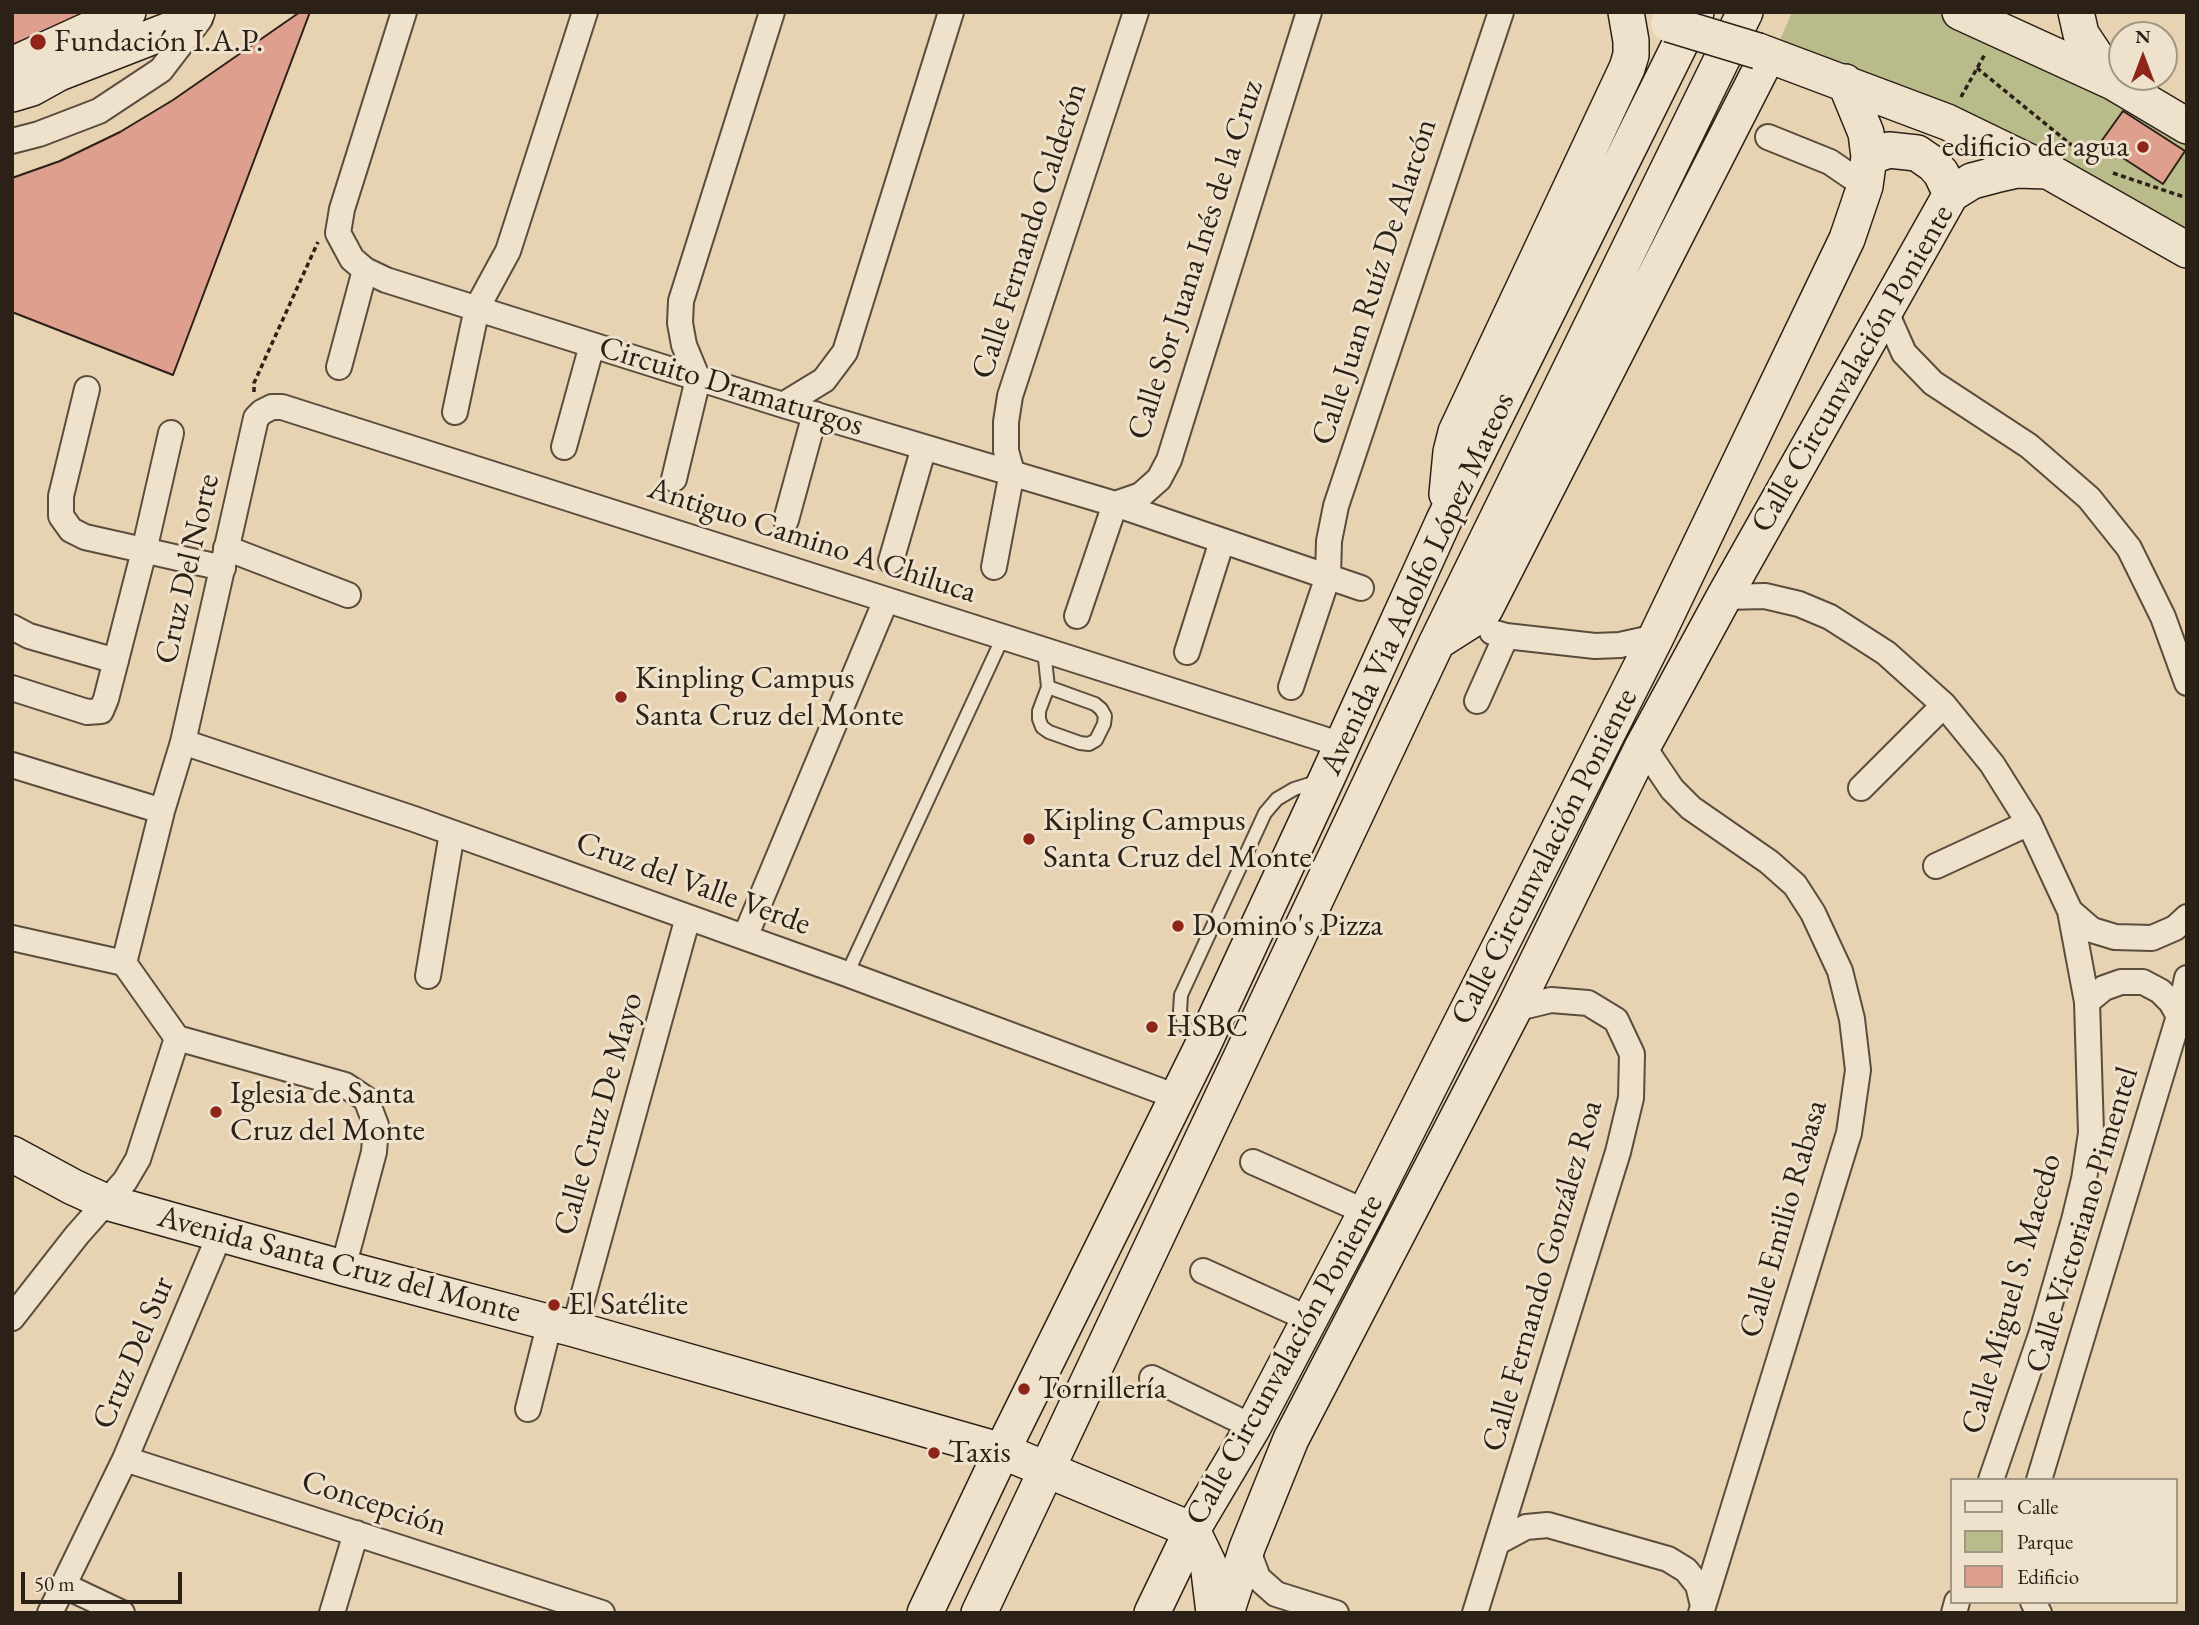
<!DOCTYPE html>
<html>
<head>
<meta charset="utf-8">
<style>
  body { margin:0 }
  #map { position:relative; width:2199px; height:1625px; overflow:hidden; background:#e7d2b2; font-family:"EB Garamond",serif }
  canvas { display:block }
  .frame { position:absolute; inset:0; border:14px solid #2b2117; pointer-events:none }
  .legend { position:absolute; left:1950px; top:1478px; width:228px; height:126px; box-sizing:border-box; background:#efe2cd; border:2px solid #a19584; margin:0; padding:9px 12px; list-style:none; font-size:21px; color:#2b2117 }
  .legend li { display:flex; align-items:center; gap:14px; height:35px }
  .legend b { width:35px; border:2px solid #a19584 }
  .north { position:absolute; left:2108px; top:21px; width:70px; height:70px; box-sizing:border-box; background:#efe2cd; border:2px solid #a19584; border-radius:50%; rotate:0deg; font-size:19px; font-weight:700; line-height:28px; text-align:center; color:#2b2117 }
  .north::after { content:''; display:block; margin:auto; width:24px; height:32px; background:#8f2418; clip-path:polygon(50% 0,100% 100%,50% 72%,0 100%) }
  .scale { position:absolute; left:21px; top:1572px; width:161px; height:32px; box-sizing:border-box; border:4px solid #2b2117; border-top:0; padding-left:9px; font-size:21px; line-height:24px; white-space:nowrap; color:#2b2117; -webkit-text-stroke:5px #efe2cd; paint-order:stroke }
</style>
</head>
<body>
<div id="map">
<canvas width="2199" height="1625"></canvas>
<div class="frame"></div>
<ul class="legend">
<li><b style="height:9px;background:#efe2cd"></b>Calle</li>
<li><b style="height:19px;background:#b9bb8a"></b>Parque</li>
<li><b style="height:19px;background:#de9f8e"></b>Edificio</li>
</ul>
<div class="north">N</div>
<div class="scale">50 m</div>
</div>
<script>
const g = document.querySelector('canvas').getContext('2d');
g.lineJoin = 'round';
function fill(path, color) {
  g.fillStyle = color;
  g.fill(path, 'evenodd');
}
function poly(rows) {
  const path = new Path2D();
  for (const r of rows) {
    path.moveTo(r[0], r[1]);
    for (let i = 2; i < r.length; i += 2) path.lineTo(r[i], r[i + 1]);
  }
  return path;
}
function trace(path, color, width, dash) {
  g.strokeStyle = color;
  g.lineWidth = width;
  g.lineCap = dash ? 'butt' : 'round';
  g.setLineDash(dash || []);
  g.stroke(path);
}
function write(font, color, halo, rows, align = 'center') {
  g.font = font + ' "EB Garamond",serif';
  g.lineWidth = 6;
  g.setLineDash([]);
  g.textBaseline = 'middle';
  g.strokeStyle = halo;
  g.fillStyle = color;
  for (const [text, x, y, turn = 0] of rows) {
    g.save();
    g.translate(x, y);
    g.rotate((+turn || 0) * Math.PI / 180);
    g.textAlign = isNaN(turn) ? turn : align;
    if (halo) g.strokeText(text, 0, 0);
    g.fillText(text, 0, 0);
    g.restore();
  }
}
const green = poly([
  [1792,12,1960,12,2187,136,2187,241,1774,54]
]);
const building = poly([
  [12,12,95,12,12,45,12,12],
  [300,12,310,12,173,375,12,312,12,178,60,161,120,132,173,100,300,12],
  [2123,111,2185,151,2163,184,2100,143,2123,111]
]);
const path = poly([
  [1977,68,2091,161],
  [1961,97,1985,54],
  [2113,173,2187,198],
  [254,392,254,383,318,242]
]);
const lane = poly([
  [1044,650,1048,687,1039,711,1039,719,1042,727,1049,732,1080,743,1089,744,1096,740,1104,724,1105,716,1101,709,1095,704,1048,687],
  [847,974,1003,637],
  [1200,1042,1186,1027,1180,1011,1181,995,1265,813,1277,799,1294,789,1319,781]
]);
const street = poly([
  [404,12,342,209,338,233,352,259,365,270,386,280,783,405,1115,504,1361,588],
  [1768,137,1830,162,1865,186],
  [12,141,39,134,99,111,161,70,200,19],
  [1885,310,1904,353,1933,383,2029,446,2089,498,2129,548,2163,617,2187,683],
  [339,367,365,270],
  [87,389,61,496,61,516,71,530,85,537,223,568],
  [783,405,824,380,845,352,951,12],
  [455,412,477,308,508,251,585,12],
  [564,447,592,345],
  [674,479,698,379,684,345,680,323,681,301,772,12],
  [786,520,815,414],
  [226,548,348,595],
  [891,561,924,447],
  [994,567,1012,472,1006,451,1006,422,1010,396,1136,12],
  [1724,597,1765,596,1799,604,1830,617,1886,653,1944,705,1992,764,2029,823,2070,911,2087,1002,2091,1133,2084,1179,2074,1220,2041,1335,1991,1480],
  [1077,616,1115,504,1141,495,1159,479,1169,460,1309,12],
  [12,627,29,636,116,661],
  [1492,632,1506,636,1595,646,1620,645,1656,637],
  [1187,652,1222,541],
  [1291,687,1328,576,1329,541,1336,506,1501,12],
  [12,688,87,712,101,711,106,699,144,551,171,433],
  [1477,701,1506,636],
  [183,742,414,819,847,974,1177,1097],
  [1643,746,1672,789,1691,808,1769,862,1795,885,1813,913,1840,971,1852,1019,1858,1070,1849,1133,1701,1613],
  [12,765,162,811],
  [1861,788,1944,705],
  [1936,866,2029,823],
  [2070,911,2092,930,2115,937,2152,938,2175,928,2187,917],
  [745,937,886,600],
  [12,938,124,963],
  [124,963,162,811,183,742,256,418,262,412,272,407,282,407,1342,745],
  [124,963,177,1038],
  [428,976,452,833],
  [2087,1002,2104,988,2121,982,2143,982,2160,991,2171,1002,2179,1016],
  [177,1038,345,1085,366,1099,376,1125,374,1152,343,1268],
  [1253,1162,1366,1212],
  [1203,1271,1309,1319],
  [12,1318,77,1235,125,1181,138,1159,177,1038],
  [574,1329,688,917],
  [1152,1378,1253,1427],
  [528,1409,550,1322],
  [125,1459,602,1613],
  [2039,1480,2179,1016,2187,978],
  [1498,1542,1526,1527,1548,1525,1668,1559,1686,1570,1698,1585,1703,1606],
  [1247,1548,1258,1578,1276,1594,1336,1613],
  [63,1585,122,1613],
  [2033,1602,2039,1613],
  [50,1613,125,1459,220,1234],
  [332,1613,356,1533],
  [1475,1613,1618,1152,1631,1098,1632,1054,1616,1020,1588,1003,1551,1000,1514,1009],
  [1954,1613,1957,1602]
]);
const secondary = poly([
  [1960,12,2113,82,2187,126],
  [2076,12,2081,34,2113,82],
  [1758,51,1947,122,2048,171,2187,250],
  [12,65,128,12],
  [12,94,32,88,59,73,172,29,197,12],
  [1869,157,1889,150,1917,153,1933,164,1941,173,1951,194],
  [1447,494,1451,452,1456,432,1627,68,1631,55,1631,41,1626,12],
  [1437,642,1473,619,1485,609,1768,55],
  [12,1154,73,1187,106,1202,343,1268,574,1329,1002,1451,1192,1530,1208,1563,1214,1613],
  [925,1613,1002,1451,1203,1045,1327,778,1444,520,1696,12],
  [979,1613,1437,642,1745,12],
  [1152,1613,1192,1530,1253,1427,1366,1212,1656,637,1847,239,1865,186,1869,157,1866,133,1845,82],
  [1226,1613,1247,1548,1291,1439,1514,1009,1643,746,1724,597,1951,194,1972,181,1995,175,2017,170,2048,171]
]);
const secondaryBridge = poly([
  [1669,24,1758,51]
]);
const markers = [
  [38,42,9,"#8f2418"],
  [2143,147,7,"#8f2418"],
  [621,697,7,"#8f2418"],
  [1029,839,7,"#8f2418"],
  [1178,926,7,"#8f2418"],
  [1152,1027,7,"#8f2418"],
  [216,1112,7,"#8f2418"],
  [554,1305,7,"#8f2418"],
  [1024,1389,7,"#8f2418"],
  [934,1453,7,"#8f2418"]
];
const poiNames = [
  ["Fundación I.A.P.",54,42],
  ["edificio de agua",2129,147,"right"],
  ["Kinpling Campus",635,679],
  ["Santa Cruz del Monte",635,716],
  ["Kipling Campus",1043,821],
  ["Santa Cruz del Monte",1043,858],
  ["Domino's Pizza",1192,926],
  ["HSBC",1166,1027],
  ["Iglesia de Santa",230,1094],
  ["Cruz del Monte",230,1131],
  ["El Satélite",568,1305],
  ["Tornillería",1038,1389],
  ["Taxis",948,1453]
];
const streetNames = [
  ["Calle Fernando Calderón",1030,231,-72],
  ["Calle Sor Juana Inés de la Cruz",1196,260,-72],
  ["Calle Juan Ruíz De Alarcón",1375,282,-72],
  ["Calle Circunvalación Poniente",1853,369,-60],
  ["Circuito Dramaturgos",731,387,17],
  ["Antiguo Camino A Chiluca",812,541,18],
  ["Cruz Del Norte",188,569,-77],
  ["Avenida Via Adolfo López Mateos",1418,584,-65],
  ["Calle Circunvalación Poniente",1545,857,-63],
  ["Cruz del Valle Verde",693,884,20],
  ["Calle Cruz De Mayo",599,1114,-74],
  ["Calle Emilio Rabasa",1784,1219,-74],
  ["Calle Victoriano Pimentel",2083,1220,-73],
  ["Avenida Santa Cruz del Monte",339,1265,15],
  ["Calle Fernando González Roa",1543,1276,-74],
  ["Calle Miguel S. Macedo",2012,1294,-74],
  ["Cruz Del Sur",134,1353,-67],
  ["Calle Circunvalación Poniente",1285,1360,-61],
  ["Concepción",374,1504,18]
];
fill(green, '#b9bb8a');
fill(building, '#de9f8e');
trace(building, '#2b2117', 2);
trace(lane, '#5a4d3e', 16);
trace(street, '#5a4d3e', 28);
trace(secondary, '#2b2117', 38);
trace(path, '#2b2117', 3.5, [5, 3.5]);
trace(lane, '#efe2cd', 12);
trace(street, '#efe2cd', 24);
trace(secondary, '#efe2cd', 35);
trace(secondaryBridge, '#2b2117', 38, []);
trace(secondaryBridge, '#efe2cd', 35);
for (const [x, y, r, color] of markers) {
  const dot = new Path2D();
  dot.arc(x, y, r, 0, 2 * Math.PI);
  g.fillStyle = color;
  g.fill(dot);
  trace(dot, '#efe2cd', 2.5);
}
write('32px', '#2b2117', '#efe2cd', poiNames, 'left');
write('32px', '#2b2117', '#efe2cd', streetNames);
</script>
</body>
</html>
